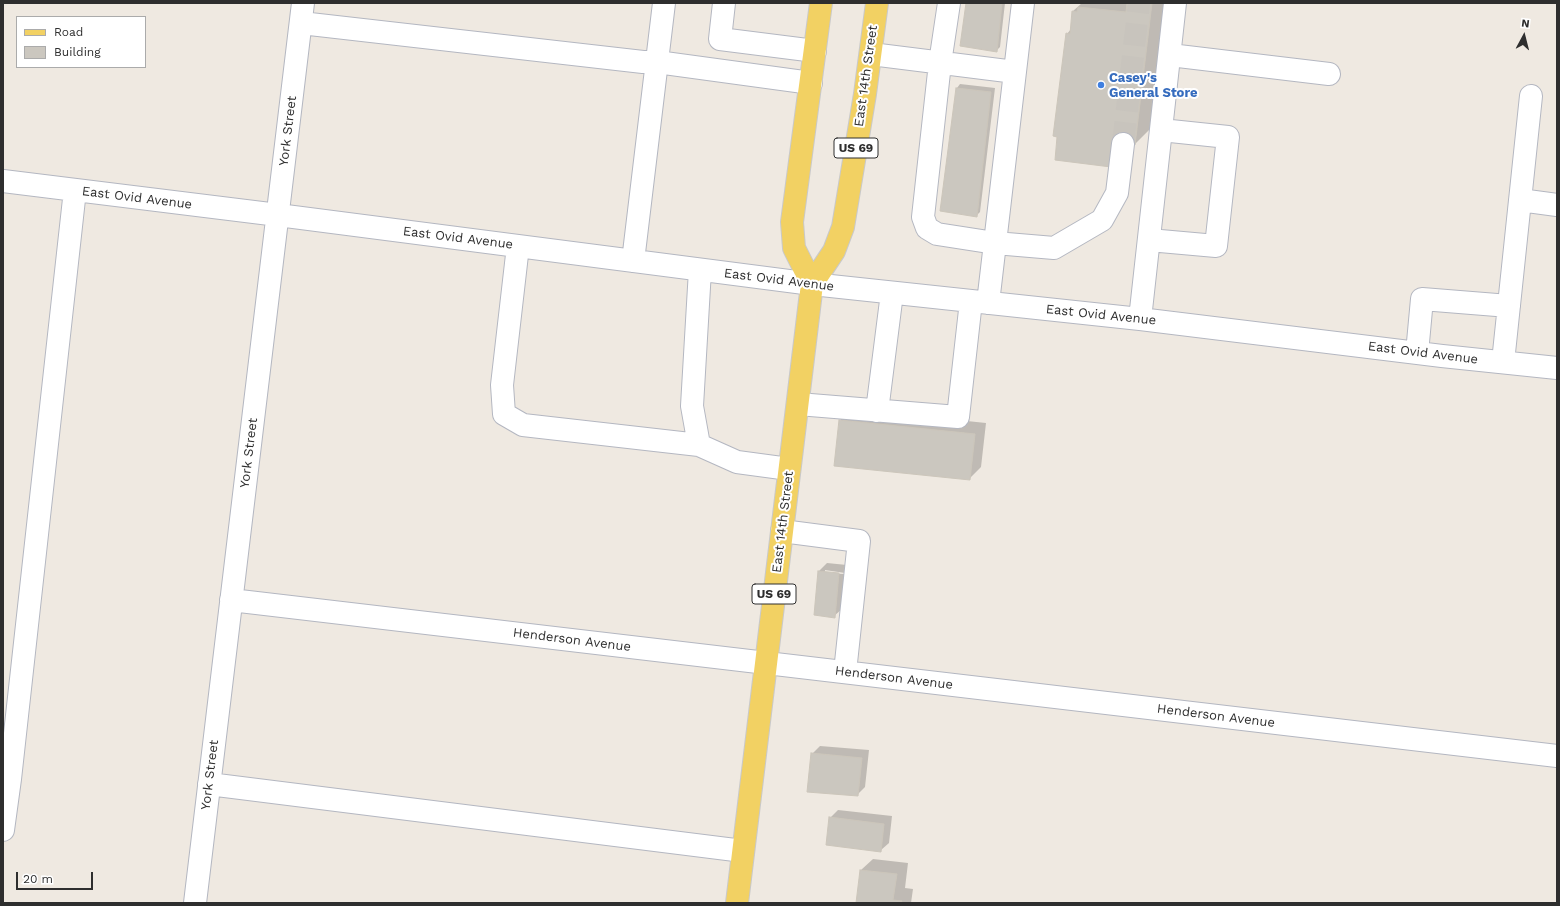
<!DOCTYPE html>
<html>
<head>
<meta charset="utf-8">
<style>
  body { margin:0 }
  #map { position:relative; width:1560px; height:906px; overflow:hidden; background:#efe9e1; font-family:"Work Sans",sans-serif }
  canvas { display:block }
  .frame { position:absolute; inset:0; border:4px solid #2e2e2e; pointer-events:none }
  .legend { position:absolute; left:16px; top:16px; width:130px; height:52px; box-sizing:border-box; background:#fff; border:1px solid #ababab; margin:0; padding:5px 7px; list-style:none; font-size:12px; color:#2e2e2e }
  .legend li { display:flex; align-items:center; gap:8px; height:20px }
  .legend b { width:20px; border:1px solid #ababab }
  .north { position:absolute; left:1504px; top:16px; width:40px; height:40px; -webkit-text-stroke:3px #fff; paint-order:stroke; rotate:7deg; font-size:11px; font-weight:700; line-height:16px; text-align:center; color:#2e2e2e }
  .north::after { content:''; display:block; margin:auto; width:14px; height:18px; background:#2e2e2e; clip-path:polygon(50% 0,100% 100%,50% 72%,0 100%) }
  .scale { position:absolute; left:16px; top:872px; width:77px; height:18px; box-sizing:border-box; border:2px solid #2e2e2e; border-top:0; padding-left:5px; font-size:12px; line-height:14px; white-space:nowrap; color:#2e2e2e; -webkit-text-stroke:3px #fff; paint-order:stroke }
</style>
</head>
<body>
<div id="map">
<canvas width="1560" height="906"></canvas>
<div class="frame"></div>
<ul class="legend">
<li><b style="height:5px;background:#f2d163"></b>Road</li>
<li><b style="height:11px;background:#cbc7bf"></b>Building</li>
</ul>
<div class="north">N</div>
<div class="scale">20 m</div>
</div>
<script>
const g = document.querySelector('canvas').getContext('2d');
g.lineJoin = 'round';
function fill(path, color) {
  g.fillStyle = color;
  g.fill(path, 'evenodd');
}
function poly(rows) {
  const path = new Path2D();
  for (const r of rows) {
    path.moveTo(r[0], r[1]);
    for (let i = 2; i < r.length; i += 2) path.lineTo(r[i], r[i + 1]);
  }
  return path;
}
function trace(path, color, width, dash) {
  g.strokeStyle = color;
  g.lineWidth = width;
  g.lineCap = dash ? 'butt' : 'round';
  g.setLineDash(dash || []);
  g.stroke(path);
}
function write(font, color, halo, rows, align = 'center') {
  g.font = font + ' "Work Sans",sans-serif';
  g.lineWidth = 4;
  g.setLineDash([]);
  g.textBaseline = 'middle';
  g.strokeStyle = halo;
  g.fillStyle = color;
  for (const [text, x, y, turn = 0] of rows) {
    g.save();
    g.translate(x, y);
    g.rotate((+turn || 0) * Math.PI / 180);
    g.textAlign = isNaN(turn) ? turn : align;
    if (halo) g.strokeText(text, 0, 0);
    g.fillText(text, 0, 0);
    g.restore();
  }
}
const shadow = poly([
  [967,3,1005,3,1000,47,996,51],
  [1082,3,1165,3,1150,129,1135,144,1067,34,1071,29,1073,11],
  [960,84,995,88,980,212,976,216,957,88],
  [852,409,986,423,981,467,969,479,840,420],
  [827,563,847,565,842,609,834,616,819,571],
  [825,570,845,573,844,574,825,573],
  [820,746,869,750,865,787,857,795,812,754],
  [838,810,892,816,889,843,881,850,830,818],
  [873,859,908,863,905,888,913,889,911,903,857,903,861,870]
]);
const building = poly([
  [966,3,1002,3,997,52,960,46,966,3],
  [1127,3,1152,3,1135,145,1114,142,1111,167,1055,160,1057,137,1053,136,1066,33,1070,34,1072,11,1077,12,1078,7,1126,12,1127,3],
  [956,88,991,92,977,217,940,211,956,88],
  [839,420,975,434,970,480,834,466,839,420],
  [818,571,839,573,835,618,814,615,818,571],
  [811,753,862,758,858,796,807,792,811,753],
  [829,817,884,824,881,852,826,845,829,817],
  [860,870,897,874,893,900,902,901,901,903,856,903,860,870]
]);
const minorTunnel = poly([
  [1123,144,1139,3]
]);
const minor = poly([
  [724,3,720,39,815,51],
  [949,3,940,63,923,217,927,228,937,234,995,243,1054,248,1102,220,1117,193,1123,144],
  [301,23,643,62,657,62,811,83],
  [871,54,1015,72],
  [1170,55,1329,74],
  [3,181,278,215,812,284,1140,319,1442,356,1557,368],
  [1520,200,1557,205],
  [1149,240,1216,246,1228,137,1161,130],
  [518,246,502,385,504,414,523,425,699,445],
  [633,261,664,3],
  [700,270,692,406,699,445,737,462,789,469],
  [988,303,1023,3],
  [1140,319,1175,3],
  [1417,353,1422,299,1509,306],
  [1503,362,1531,96],
  [798,404,958,417,971,301],
  [877,411,892,293],
  [782,531,859,541,845,672],
  [231,600,1557,756],
  [209,784,743,851],
  [3,830,10,779,75,190],
  [195,903,303,3]
]);
const major = poly([
  [812,284,794,248,792,222,821,3],
  [737,903,812,284,834,251,843,227,865,94,877,3]
]);
const markers = [
  [1101,85,4,"#3f7fe0"]
];
const shields = [
  [856,148,44],
  [774,594,44]
];
const shieldNames = [
  ["US 69",856,148],
  ["US 69",774,594]
];
const streetNames = [
  ["East 14th Street",866,76,-82],
  ["York Street",288,131,-83],
  ["East Ovid Avenue",137,198,7],
  ["East Ovid Avenue",458,238,7],
  ["East Ovid Avenue",779,280,7],
  ["East Ovid Avenue",1101,315,6],
  ["East Ovid Avenue",1423,353,7],
  ["York Street",249,453,-83],
  ["East 14th Street",783,522,-83],
  ["Henderson Avenue",572,640,7],
  ["Henderson Avenue",894,678,7],
  ["Henderson Avenue",1216,716,7],
  ["York Street",210,775,-83]
];
const shopNames = [
  ["Casey's",1109,78],
  ["General Store",1109,93]
];
fill(shadow, '#0003');
fill(building, '#cbc7bf');
trace(building, '#cbc5ba', 1);
trace(minorTunnel, '#c8c4bd', 22, [22, 11]);
trace(minor, '#b4b7c1', 24);
trace(major, '#c9c9c9', 24);
trace(minor, '#fff', 22);
trace(major, '#f2d163', 22);
for (const [x, y, r, color] of markers) {
  const dot = new Path2D();
  dot.arc(x, y, r, 0, 2 * Math.PI);
  g.fillStyle = color;
  g.fill(dot);
  trace(dot, '#fff', 1.5);
}
for (const [x, y, w] of shields) {
  const box = new Path2D();
  box.roundRect(x - w / 2, y - 10, w, 20, 3);
  g.fillStyle = '#fff';
  g.fill(box);
  trace(box, '#2e2e2e', 1);
}
write('bold 12px', '#2e2e2e', null, shieldNames);
write('13px', '#2e2e2e', '#fff', streetNames);
write('bold 13px', '#366cbe', '#fff', shopNames, 'left');
</script>
</body>
</html>
